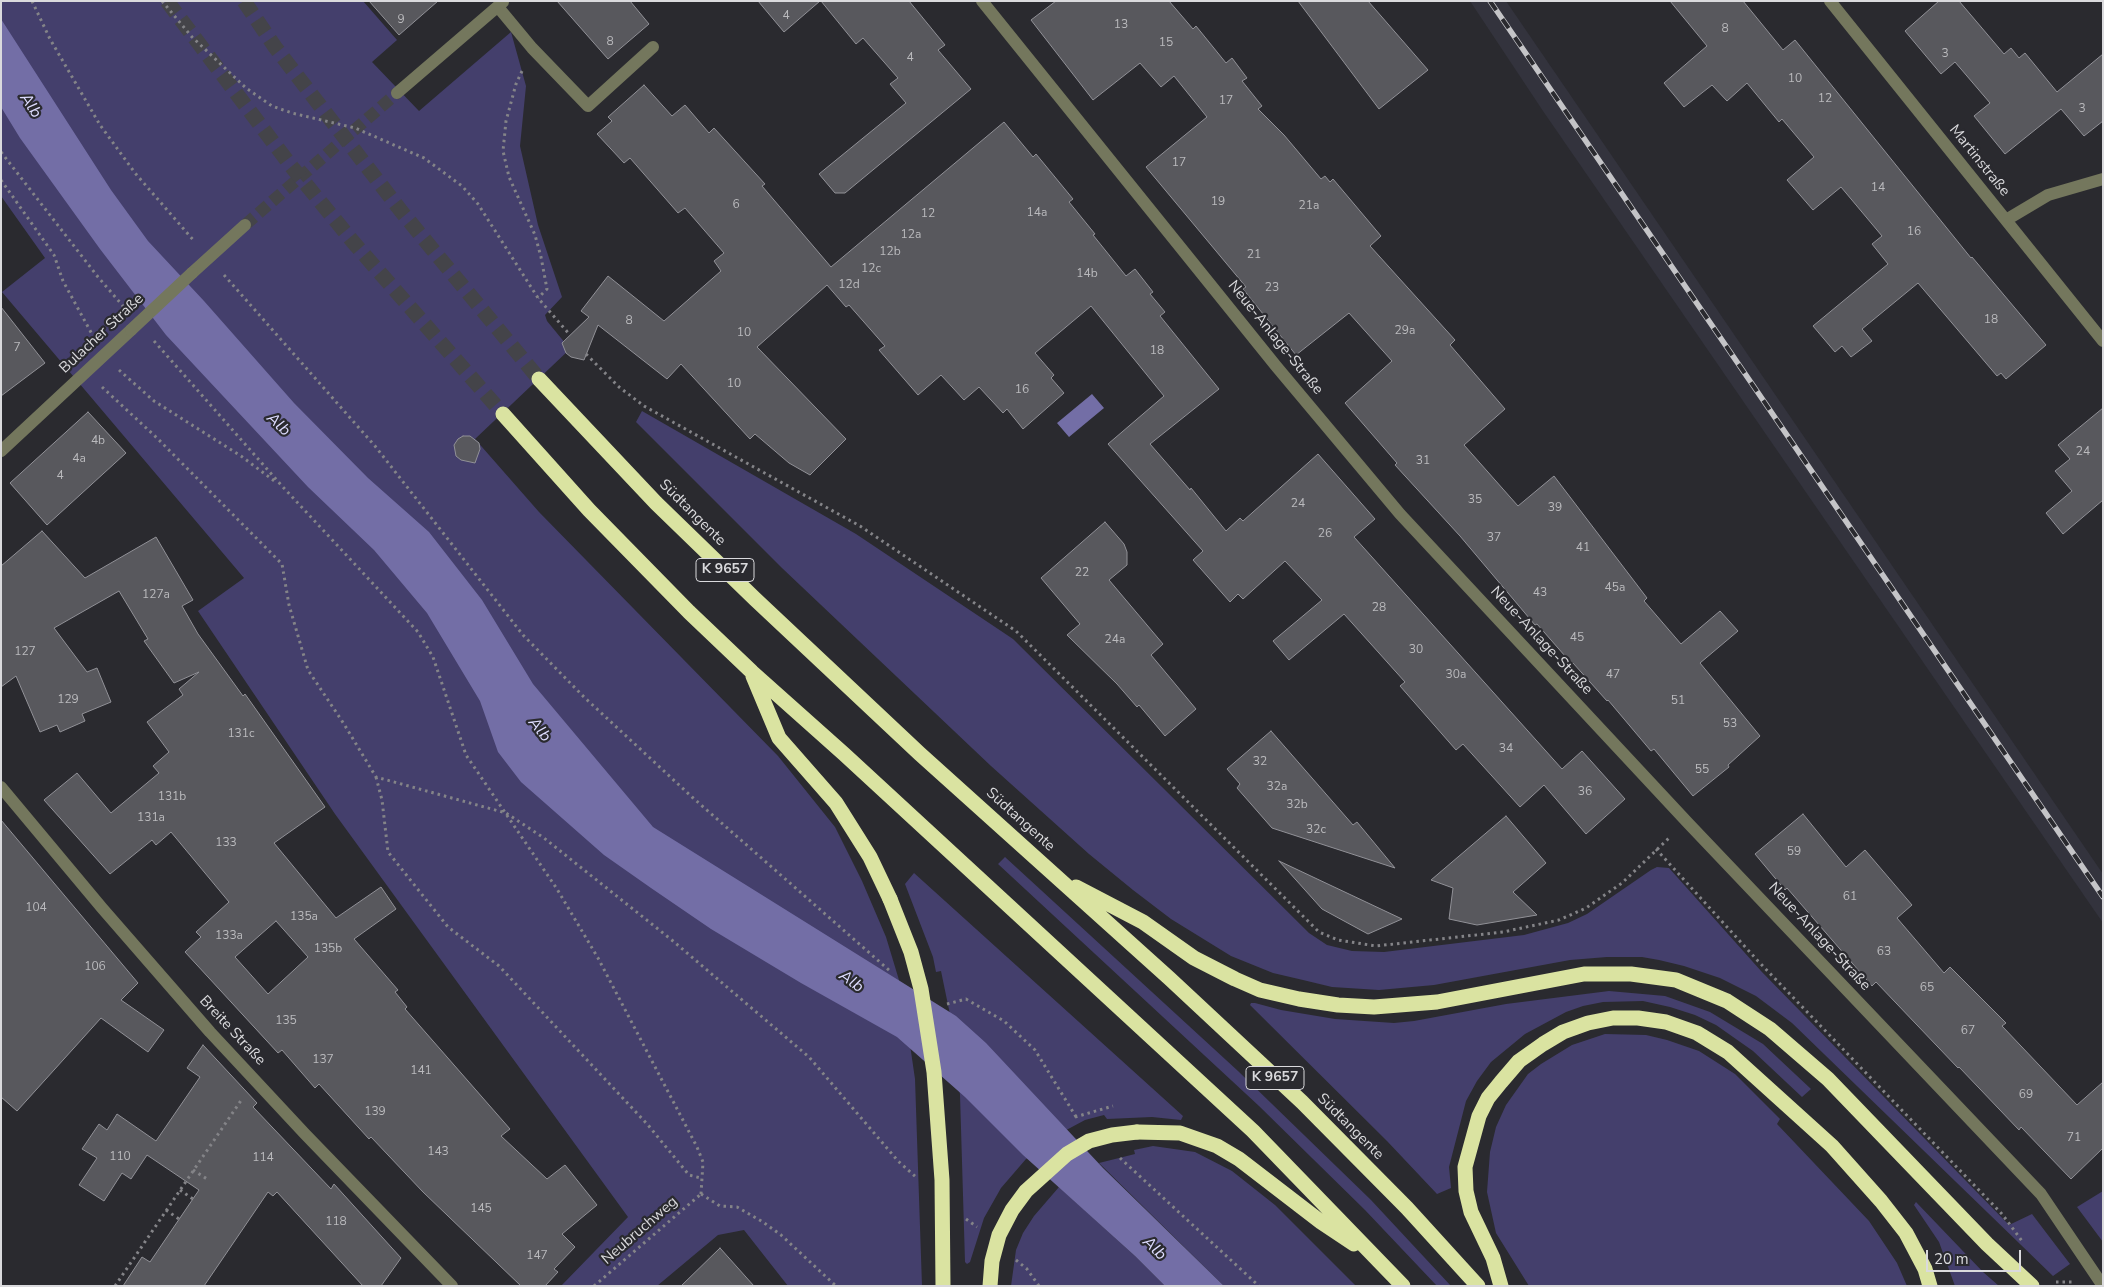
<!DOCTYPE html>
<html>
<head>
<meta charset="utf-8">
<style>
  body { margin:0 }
  #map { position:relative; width:2104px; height:1287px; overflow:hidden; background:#2a2a2f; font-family:"Nunito Sans",sans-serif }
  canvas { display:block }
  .frame { position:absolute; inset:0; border:2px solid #dadadd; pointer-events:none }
  .scale { position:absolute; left:1926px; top:1250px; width:95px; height:22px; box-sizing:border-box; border:2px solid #dadadd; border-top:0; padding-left:6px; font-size:15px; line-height:18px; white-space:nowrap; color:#dadadd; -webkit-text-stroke:4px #2a2a2f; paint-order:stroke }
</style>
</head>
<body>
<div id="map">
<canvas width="2104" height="1287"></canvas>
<div class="frame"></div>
<div class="scale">20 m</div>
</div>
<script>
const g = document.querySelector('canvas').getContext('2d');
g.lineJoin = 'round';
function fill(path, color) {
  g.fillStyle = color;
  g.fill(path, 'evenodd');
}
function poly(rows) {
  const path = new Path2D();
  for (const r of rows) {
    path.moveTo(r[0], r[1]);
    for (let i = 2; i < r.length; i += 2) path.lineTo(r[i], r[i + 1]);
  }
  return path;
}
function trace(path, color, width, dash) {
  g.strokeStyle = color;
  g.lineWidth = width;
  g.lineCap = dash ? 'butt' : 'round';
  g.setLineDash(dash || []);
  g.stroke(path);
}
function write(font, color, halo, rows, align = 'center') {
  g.font = font + ' "Nunito Sans",sans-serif';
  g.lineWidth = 4.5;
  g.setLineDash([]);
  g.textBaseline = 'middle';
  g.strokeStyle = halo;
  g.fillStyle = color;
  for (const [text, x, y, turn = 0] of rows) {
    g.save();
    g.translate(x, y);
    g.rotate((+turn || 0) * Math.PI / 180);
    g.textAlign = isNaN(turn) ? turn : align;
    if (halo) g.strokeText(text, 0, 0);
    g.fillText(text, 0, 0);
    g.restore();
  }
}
const built = poly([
  [1470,1,1506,1,2103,874,2103,923,1543,111]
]);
const green = poly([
  [1,1,363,1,397,40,372,62,419,111,511,32,526,86,520,146,538,225,562,297,545,315,547,321,570,349,475,439,539,512,778,756,835,827,862,881,886,937,902,990,915,1079,922,1286,788,1286,744,1230,718,1235,657,1286,561,1286,628,1217,335,814,198,611,244,578,2,292,45,258,1,196],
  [642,411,856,534,1013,639,1309,933,1327,945,1352,951,1384,952,1524,935,1568,923,1587,914,1651,870,1657,867,1669,868,1761,971,2009,1225,2032,1214,2070,1264,2053,1276,1792,1023,1756,996,1720,978,1684,966,1659,960,1642,957,1607,957,1570,960,1434,985,1379,990,1332,987,1303,980,1273,973,1231,956,1171,919,1133,890,1089,854,991,766,782,568,636,422],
  [1005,857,1238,1071,1371,1200,1451,1286,1437,1286,1365,1210,1259,1106,998,864],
  [914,873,1183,1116,1181,1120,1152,1117,1107,1119,1104,1115,1085,1120,1057,1135,1026,1159,1001,1188,984,1218,970,1262,967,1264,965,1262,960,1095,953,1029,941,971,936,972,933,957,905,884],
  [1609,991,1665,996,1710,1012,1763,1044,1811,1089,1802,1097,1753,1051,1716,1025,1695,1015,1670,1007,1643,1001,1603,1002,1583,1006,1566,1012,1525,1034,1491,1062,1477,1081,1466,1101,1449,1167,1451,1188,1437,1194,1387,1141,1250,1005,1251,1003,1255,1003,1281,1010,1335,1019,1394,1023,1414,1021,1506,1004],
  [1605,1034,1646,1035,1667,1040,1699,1051,1735,1074,1780,1119,1777,1124,1869,1221,1897,1263,1907,1286,1529,1286,1496,1233,1487,1192,1490,1152,1496,1127,1506,1105,1528,1074,1541,1064,1572,1045],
  [1153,1146,1195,1152,1232,1171,1275,1205,1356,1286,1224,1286,1099,1163,1135,1154,1134,1150],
  [1059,1187,1135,1256,1165,1286,1011,1286,1016,1250,1023,1233,1034,1216],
  [2103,1191,2103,1242,2077,1207],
  [1916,1202,1983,1272,1999,1286,1955,1286,1939,1242,1914,1205]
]);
const water = poly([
  [1,19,111,190,148,241,204,301,294,403,368,478,429,532,482,600,533,684,653,827,956,1016,986,1043,1103,1168,1224,1286,1165,1286,1135,1256,1023,1155,965,1097,897,1037,801,983,711,929,651,888,604,855,521,782,498,752,480,701,427,613,374,550,308,487,166,335,100,249,20,138,1,107],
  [1092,394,1104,408,1069,437,1057,423]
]);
const building = poly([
  [369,1,438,1,399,35,369,1],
  [557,1,630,1,649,24,608,59,557,1],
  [758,1,820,1,784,32,758,1],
  [821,1,909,1,945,45,938,50,971,89,845,193,835,193,819,174,906,103,890,84,898,78,863,38,856,44,821,1],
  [1056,1,1169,1,1193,29,1196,26,1226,63,1232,58,1247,78,1242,81,1262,106,1258,109,1284,135,1321,179,1325,176,1330,182,1333,179,1381,236,1370,246,1455,340,1450,345,1505,409,1464,445,1518,506,1554,476,1647,598,1644,601,1681,644,1720,611,1738,631,1700,663,1760,736,1728,765,1729,767,1693,796,1654,749,1651,751,1608,700,1607,701,1573,663,1572,664,1537,624,1535,625,1460,536,1395,465,1397,463,1345,403,1392,361,1349,313,1296,355,1243,289,1246,287,1146,167,1207,117,1174,76,1161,87,1140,63,1093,100,1031,20,1056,1],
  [1298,1,1368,1,1428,70,1379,109,1298,1],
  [1670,1,1743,1,1783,50,1795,40,1971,258,1972,257,2046,345,2006,379,2001,373,1997,376,1918,283,1862,329,1872,341,1851,357,1842,346,1835,352,1813,326,1888,264,1872,244,1882,236,1841,187,1813,210,1787,180,1814,157,1782,119,1779,122,1747,83,1727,101,1712,85,1684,107,1664,83,1707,46,1670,1],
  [1939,1,1959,1,2004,54,2011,48,2019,58,2025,53,2057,92,2103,54,2103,121,2084,136,2061,109,2005,154,1974,116,1990,103,1955,62,1941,74,1905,31,1939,1],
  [644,85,672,116,685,105,709,133,714,128,765,184,762,186,831,267,1004,122,1033,157,1036,154,1073,199,1069,202,1095,234,1093,235,1126,276,1135,269,1153,292,1150,294,1165,312,1160,316,1219,389,1150,444,1190,490,1191,488,1226,531,1240,518,1243,521,1318,454,1375,519,1354,537,1562,769,1582,751,1625,799,1586,834,1544,785,1520,807,1463,744,1456,750,1400,686,1405,682,1344,614,1289,660,1273,641,1322,600,1285,561,1243,599,1238,594,1230,602,1193,560,1203,551,1108,444,1164,396,1091,306,1035,353,1054,375,1051,378,1064,393,1023,429,1007,409,1003,413,979,387,964,400,941,375,918,395,879,350,885,346,849,305,846,307,827,285,757,347,846,439,810,475,789,463,755,434,750,439,681,364,667,379,598,325,584,360,571,357,566,353,562,343,589,317,581,311,608,276,664,321,721,271,714,261,724,253,685,208,678,213,630,158,624,163,597,134,612,121,608,117,644,85],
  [1,307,45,363,1,396,1,307],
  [2103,408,2103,500,2063,534,2046,513,2072,491,2055,471,2070,459,2058,445,2103,408],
  [88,412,126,453,47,525,10,483,88,412],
  [463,436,470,436,479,443,480,449,475,463,461,460,456,456,454,445,458,439,463,436],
  [1105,522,1124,544,1127,552,1127,565,1109,580,1163,644,1151,655,1196,709,1165,736,1139,705,1137,707,1117,684,1067,635,1080,624,1041,578,1105,522],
  [42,531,85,578,156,537,193,600,182,606,198,634,243,696,245,694,325,807,274,843,336,918,381,887,396,909,354,939,398,990,395,992,407,1007,405,1009,510,1129,501,1136,547,1179,565,1165,597,1205,562,1234,575,1247,554,1269,558,1272,545,1286,521,1286,423,1192,371,1137,369,1139,319,1084,315,1088,282,1050,278,1053,185,952,201,937,196,932,229,902,171,832,156,845,152,840,110,874,44,800,77,773,111,813,159,773,153,766,169,752,147,722,183,695,179,689,199,672,174,683,144,641,148,639,119,591,54,628,87,672,97,668,111,702,82,714,85,721,60,732,57,725,40,732,16,676,1,687,1,566,42,531],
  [276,921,308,957,268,994,235,957,276,921],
  [1271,731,1353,825,1357,822,1395,868,1272,828,1237,788,1240,784,1227,769,1271,731],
  [1803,814,1846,867,1865,850,1912,905,1897,918,1944,973,1950,967,2006,1023,2002,1026,2077,1105,2103,1082,2103,1148,2071,1179,2021,1127,2019,1130,1959,1067,1958,1068,1876,982,1872,986,1787,888,1785,890,1755,854,1803,814],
  [1506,816,1546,863,1513,892,1537,915,1477,925,1449,919,1453,888,1431,880,1506,816],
  [1,820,138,983,121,1000,164,1030,148,1052,101,1018,17,1111,1,1097,1,820],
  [1279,861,1402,919,1368,934,1322,909,1279,861],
  [203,1045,257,1103,253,1107,331,1189,334,1184,401,1258,381,1286,363,1286,277,1192,273,1196,268,1192,204,1286,123,1286,142,1257,150,1262,199,1190,147,1155,131,1179,122,1173,104,1201,79,1185,97,1158,82,1149,99,1124,107,1130,117,1114,156,1141,200,1077,187,1068,203,1045],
  [720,1248,754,1286,681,1286,720,1248]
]);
const minorTunnel = poly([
  [245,225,397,93]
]);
const highwayTunnel = poly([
  [167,1,291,166,354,243,503,414],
  [244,1,275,47,401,211,539,379]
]);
const path = poly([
  [32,1,50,39,100,125,135,173,195,242],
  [162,1,192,37,246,88,272,106,292,113,355,128,424,158,462,186,478,204,538,298,570,335],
  [522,71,516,84,506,121,503,151,509,177,535,235,541,257,547,289,538,298],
  [1,152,98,277,123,306],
  [1,180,54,255,63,281,93,336],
  [224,275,375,446,523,635,584,697,692,797,890,971],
  [154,341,282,486,418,632,433,657,466,755,557,889,598,958,697,1147,703,1162,701,1194],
  [586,354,619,387,644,406,860,526,1016,631,1319,932,1338,940,1376,946,1503,932,1559,920,1586,908,1622,883,1670,837],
  [119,370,154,401,241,456,277,483],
  [102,387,157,438,282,564,289,605,308,670,344,724,376,777,506,813,544,838,673,941,809,1057,898,1161,917,1178],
  [376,777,382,800,388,852,448,927,499,966,648,1125,689,1175,701,1178],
  [1656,849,1758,961,2002,1214,2022,1241],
  [947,1004,966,999,1004,1021,1035,1050,1078,1120],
  [1075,1117,1113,1106],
  [1120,1158,1259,1286],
  [193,1170,207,1179],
  [180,1190,193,1199],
  [701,1194,720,1206,737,1207,763,1222,781,1235,836,1286],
  [166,1210,179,1219],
  [966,1219,977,1227],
  [1016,1260,1027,1269,1039,1286],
  [2056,1282,2072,1282],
  [115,1286,242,1099],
  [594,1286,701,1194]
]);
const minor = poly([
  [982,1,1276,366,1400,514,1688,823,2041,1194,2103,1286],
  [1830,1,2103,341],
  [498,7,532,48,588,106,653,47],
  [397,93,503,2],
  [2006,220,2048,195,2103,179],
  [192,273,245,225],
  [1,451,131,330],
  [1,787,102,908,210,1032,305,1134,452,1286]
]);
const highway = poly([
  [539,379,656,503,755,599,920,754,1169,978,1302,1102,1407,1208,1478,1286],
  [503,414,589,510,689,612,752,672,844,754,1253,1131,1403,1286],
  [753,676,779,738,836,803,870,857,890,899],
  [1076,887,1143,922,1194,958,1235,979,1260,990,1299,999,1338,1005,1374,1007,1437,1002,1584,974,1631,974,1676,980,1727,1001,1770,1029,1828,1079,1987,1244,2032,1286],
  [1137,1132,1180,1133,1217,1146,1239,1159,1321,1222,1354,1244],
  [1501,1286,1493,1258,1471,1212,1466,1191,1465,1167,1479,1116,1488,1098,1501,1082,1519,1061,1543,1044,1563,1032,1588,1023,1613,1018,1638,1018,1666,1022,1697,1033,1728,1052,1832,1146,1881,1201,1906,1233,1925,1269,1930,1286]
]);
const rail = poly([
  [1490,1,2103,897]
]);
const minorBridge = poly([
  [131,330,192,273]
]);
const highwayBridge = poly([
  [890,899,911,952,921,989,934,1072,942,1180,943,1286],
  [990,1286,992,1261,999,1235,1012,1210,1026,1191,1067,1154,1089,1141,1112,1135,1137,1132]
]);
const numberNames = [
  ["4",786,16],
  ["9",401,20],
  ["13",1121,25],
  ["8",1725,29],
  ["8",610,42],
  ["15",1166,43],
  ["3",1945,54],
  ["4",910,58],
  ["10",1795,79],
  ["12",1825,99],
  ["17",1226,101],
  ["3",2082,109],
  ["17",1179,163],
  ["14",1878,188],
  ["19",1218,202],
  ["6",736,205],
  ["21a",1309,206],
  ["14a",1037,213],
  ["12",928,214],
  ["16",1914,232],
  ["12a",911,235],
  ["12b",890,252],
  ["21",1254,255],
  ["12c",871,269],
  ["14b",1087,274],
  ["12d",849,285],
  ["23",1272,288],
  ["18",1991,320],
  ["8",629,321],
  ["29a",1405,331],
  ["10",744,333],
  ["7",17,348],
  ["18",1157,351],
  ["10",734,384],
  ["16",1022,390],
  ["4b",98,441],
  ["24",2083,452],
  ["4a",79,459],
  ["31",1423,461],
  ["4",60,476],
  ["35",1475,500],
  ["24",1298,504],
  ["39",1555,508],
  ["26",1325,534],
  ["37",1494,538],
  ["41",1583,548],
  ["22",1082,573],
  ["45a",1615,588],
  ["43",1540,593],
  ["127a",156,595],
  ["28",1379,608],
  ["45",1577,638],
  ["24a",1115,640],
  ["30",1416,650],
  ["127",25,652],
  ["30a",1456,675],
  ["47",1613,675],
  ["129",68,700],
  ["51",1678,701],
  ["53",1730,724],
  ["131c",241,734],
  ["34",1506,749],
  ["32",1260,762],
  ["55",1702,770],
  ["32a",1277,787],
  ["36",1585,792],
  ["131b",172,797],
  ["32b",1297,805],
  ["131a",151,818],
  ["32c",1316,830],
  ["133",226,843],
  ["59",1794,852],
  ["61",1850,897],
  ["104",36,908],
  ["135a",304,917],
  ["133a",229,936],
  ["135b",328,949],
  ["63",1884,952],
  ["106",95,967],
  ["65",1927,988],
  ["135",286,1021],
  ["67",1968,1031],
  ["137",323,1060],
  ["141",421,1071],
  ["69",2026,1095],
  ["139",375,1112],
  ["71",2074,1138],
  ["143",438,1152],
  ["110",120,1157],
  ["114",263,1158],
  ["145",481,1209],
  ["118",336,1222],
  ["147",537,1256]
];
const shields = [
  [725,570,58],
  [1275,1078,58]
];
const shieldNames = [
  ["K 9657",725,570],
  ["K 9657",1275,1078]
];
const streetNames = [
  ["Martinstraße",1979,161,51],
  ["Bulacher Straße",102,334,-43],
  ["Neue-Anlage-Straße",1275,338,51],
  ["Südtangente",692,513,45],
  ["Neue-Anlage-Straße",1541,641,47],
  ["Südtangente",1020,820,42],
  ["Neue-Anlage-Straße",1819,937,47],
  ["Breite Straße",232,1031,47],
  ["Südtangente",1350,1127,45],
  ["Neubruchweg",640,1231,-41]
];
const waterNames = [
  ["Alb",30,106,57],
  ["Alb",278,425,43],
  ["Alb",539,730,52],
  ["Alb",851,982,36],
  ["Alb",1154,1249,44]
];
fill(built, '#33333d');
fill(green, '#443f6c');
fill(water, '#736ea6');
fill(building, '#58585d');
trace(building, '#919197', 1);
trace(minorTunnel, '#444449', 12, [12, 6]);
trace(highwayTunnel, '#444449', 15, [15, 8]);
trace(path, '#848488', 3, [2.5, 4]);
trace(minor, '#74775d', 12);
trace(highway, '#dae3a1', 15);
trace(rail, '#c4c4c7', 5.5);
trace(rail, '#2a2a2f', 4, [11]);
trace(minorBridge, '#74775d', 12);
trace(highwayBridge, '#dae3a1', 15);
write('12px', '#bababd', null, numberNames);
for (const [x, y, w] of shields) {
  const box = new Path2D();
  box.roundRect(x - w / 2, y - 11.5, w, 23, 4);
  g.fillStyle = '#2a2a2f';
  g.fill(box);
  trace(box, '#dadadd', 1);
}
write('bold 14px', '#dadadd', null, shieldNames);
write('15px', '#dadadd', '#2a2a2f', streetNames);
write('italic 16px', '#deddff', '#2a2a2f', waterNames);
</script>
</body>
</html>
